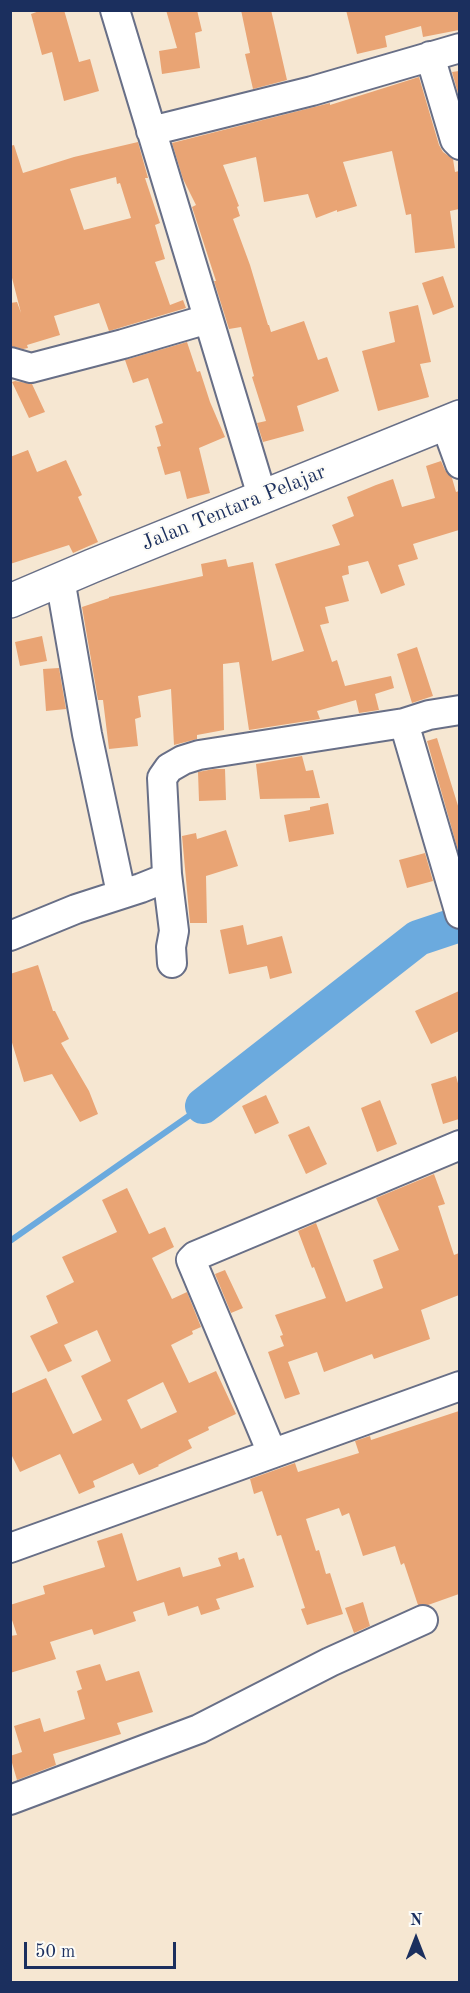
<!DOCTYPE html>
<html>
<head>
<meta charset="utf-8">
<style>
  body { margin:0 }
  #map { position:relative; width:470px; height:1993px; overflow:hidden; background:#f6e7d2; font-family:"Old Standard TT",serif }
  canvas { display:block }
  .frame { position:absolute; inset:0; border:12px solid #1b2f5e; pointer-events:none }
  .north { position:absolute; left:386px; top:1909px; width:60px; height:60px; -webkit-text-stroke:4px #fdfcf7; paint-order:stroke; rotate:0deg; font-size:16px; font-weight:700; line-height:24px; text-align:center; color:#1b2f5e }
  .north::after { content:''; display:block; margin:auto; width:21px; height:27px; background:#1b2f5e; clip-path:polygon(50% 0,100% 100%,50% 72%,0 100%) }
  .scale { position:absolute; left:24px; top:1942px; width:152px; height:27px; box-sizing:border-box; border:3px solid #1b2f5e; border-top:0; padding-left:8px; font-size:18px; line-height:21px; white-space:nowrap; color:#1b2f5e; -webkit-text-stroke:4px #fdfcf7; paint-order:stroke }
</style>
</head>
<body>
<div id="map">
<canvas width="470" height="1993"></canvas>
<div class="frame"></div>
<div class="north">N</div>
<div class="scale">50 m</div>
</div>
<script>
const g = document.querySelector('canvas').getContext('2d');
g.lineJoin = 'round';
function poly(rows) {
  const path = new Path2D();
  for (const r of rows) {
    path.moveTo(r[0], r[1]);
    for (let i = 2; i < r.length; i += 2) path.lineTo(r[i], r[i + 1]);
  }
  return path;
}
function trace(path, color, width, dash) {
  g.strokeStyle = color;
  g.lineWidth = width;
  g.lineCap = dash ? 'butt' : 'round';
  g.setLineDash(dash || []);
  g.stroke(path);
}
function fill(path, color) {
  g.fillStyle = color;
  g.fill(path, 'evenodd');
}
function write(font, color, halo, rows, align = 'center') {
  g.font = font + ' "Old Standard TT",serif';
  g.lineWidth = 4.5;
  g.setLineDash([]);
  g.textBaseline = 'middle';
  g.strokeStyle = halo;
  g.fillStyle = color;
  for (const [text, x, y, turn = 0] of rows) {
    g.save();
    g.translate(x, y);
    g.rotate((+turn || 0) * Math.PI / 180);
    g.textAlign = isNaN(turn) ? turn : align;
    if (halo) g.strokeText(text, 0, 0);
    g.fillText(text, 0, 0);
    g.restore();
  }
}
const stream = poly([
  [10,1241,203,1106]
]);
const river = poly([
  [203,1106,418,938,460,924]
]);
const building = poly([
  [42,10,64,10,79,62,90,59,99,91,64,101,52,52,42,55,31,14],
  [166,10,197,10,202,31,195,33,200,68,162,74,159,51,177,48],
  [241,10,271,10,287,80,253,89,245,54,250,53],
  [346,10,459,10,459,30,423,37,421,26,385,36,387,47,357,54],
  [459,71,459,97,452,72],
  [419,77,439,145,443,152,453,159,455,172,459,171,459,209,450,211,455,248,415,253,411,214,406,215,392,151,343,162,357,206,337,212,337,210,316,218,308,194,264,202,256,157,223,165,239,206,237,207,240,216,233,219,250,265,268,325,269,325,271,332,304,321,318,360,327,357,339,391,297,406,304,431,263,442,257,423,266,421,252,377,254,376,241,327,229,329,214,281,216,281,192,207,196,205,183,179,172,143,330,103,330,105],
  [138,142,148,178,145,178,160,223,155,225,165,259,155,262,170,305,183,300,186,308,109,331,99,303,54,316,60,335,27,345,28,348,23,349,10,346,10,303,17,302,21,313,10,270,10,146,14,145,23,173,74,157],
  [116,177,117,184,120,183,131,218,84,230,70,189],
  [443,276,454,307,433,315,422,283],
  [418,305,431,362,420,364,429,397,378,411,362,351,395,342,389,312],
  [187,342,197,372,200,371,210,402,225,437,199,448,210,493,187,499,180,471,165,475,157,447,161,446,155,426,163,423,148,378,133,383,125,360],
  [15,381,32,384,45,412,29,418,12,382],
  [28,450,37,472,66,460,82,495,78,497,98,542,73,553,69,545,10,564,10,457],
  [441,461,445,470,452,478,456,492,459,491,459,530,413,544,418,559,398,565,405,585,381,594,368,561,348,566,349,574,342,576,349,601,325,607,329,623,320,625,332,662,337,660,345,686,391,676,394,688,375,694,379,710,359,713,356,700,317,711,320,719,249,730,239,662,223,664,224,730,197,735,197,739,174,745,171,689,138,696,141,717,135,719,138,746,109,749,103,700,98,700,82,607,109,598,109,597,203,576,201,564,226,559,228,567,253,562,272,661,304,651,275,564,340,545,332,525,354,516,347,497,376,485,393,479,402,507,435,498,426,466],
  [42,636,47,661,20,666,15,642],
  [417,647,433,696,412,703,397,654],
  [59,668,66,709,46,711,43,669],
  [437,738,459,809,459,854,427,741],
  [302,756,306,771,313,770,320,798,260,799,256,764],
  [214,769,225,769,226,800,199,801,198,772],
  [328,803,334,834,289,842,284,815,310,810,310,807],
  [226,830,238,866,206,876,207,923,190,923,182,836,196,833,197,839],
  [425,853,433,881,407,888,399,860],
  [243,925,247,945,282,936,292,973,270,979,267,966,229,974,220,930],
  [38,965,53,1011,55,1011,69,1039,61,1043,89,1091,98,1114,80,1122,52,1074,24,1082,10,1036,10,974],
  [459,991,459,1031,431,1044,415,1011],
  [456,1076,459,1087,459,1119,443,1124,431,1084],
  [266,1095,279,1123,255,1134,242,1106],
  [380,1100,397,1144,377,1152,361,1108],
  [309,1126,327,1164,306,1174,288,1135],
  [434,1174,445,1204,438,1206,454,1255,459,1253,459,1295,421,1310,430,1339,374,1359,372,1354,324,1372,317,1352,288,1362,300,1394,285,1399,268,1352,284,1346,280,1336,283,1335,275,1315,326,1298,314,1267,312,1268,298,1231,316,1223,346,1302,383,1288,373,1260,399,1250,376,1198],
  [127,1188,149,1234,165,1227,174,1247,152,1258,172,1299,187,1292,201,1327,192,1331,193,1334,171,1345,189,1383,216,1371,236,1414,208,1427,209,1430,188,1440,192,1448,158,1465,159,1466,139,1475,133,1463,93,1481,95,1487,79,1494,60,1454,20,1472,10,1452,10,1394,46,1378,73,1434,102,1420,81,1376,111,1361,97,1330,64,1345,72,1361,48,1372,30,1336,58,1323,46,1296,74,1282,62,1257,117,1232,102,1200],
  [163,1382,177,1412,141,1429,127,1400],
  [225,1270,243,1308,231,1313,215,1274],
  [459,1411,459,1594,428,1605,418,1605,404,1563,401,1565,395,1546,363,1556,349,1513,342,1516,339,1508,306,1519,316,1551,319,1550,326,1574,330,1573,343,1614,307,1625,301,1609,305,1608,281,1535,277,1536,262,1491,254,1494,250,1479,295,1463,298,1472,359,1453,355,1441,370,1436,371,1440],
  [122,1533,137,1581,180,1567,183,1577,221,1566,218,1558,237,1552,239,1560,244,1558,254,1587,216,1599,220,1609,201,1615,198,1606,168,1616,164,1602,133,1612,136,1621,94,1635,92,1629,50,1642,56,1659,10,1673,10,1636,17,1635,10,1614,10,1605,45,1594,43,1586,105,1567,97,1541],
  [363,1602,370,1626,354,1633,345,1608],
  [100,1664,106,1681,139,1671,153,1712,117,1723,121,1734,53,1754,56,1765,17,1780,10,1756,22,1752,14,1726,40,1718,44,1732,85,1719,77,1691,82,1689,76,1671]
]);
const minor = poly([
  [115,10,262,496],
  [430,56,455,140,460,145],
  [151,131,312,91,460,48],
  [10,362,31,368,123,344,208,319],
  [445,423,460,464],
  [60,579,87,734,121,893],
  [404,723,460,914],
  [10,936,76,909,141,888,161,880,167,874],
  [172,963,171,947,174,931,167,874,162,778,169,768,183,760,199,755,404,723,429,715,460,710],
  [272,1453,191,1260,195,1256,460,1145],
  [10,1548,460,1386],
  [10,1800,199,1729,330,1662,423,1620]
]);
const highway = poly([
  [10,601,92,566,460,417]
]);
const streetNames = [
  ["Jalan Tentara Pelajar",234,508,-22]
];
trace(stream, '#6baade', 6);
trace(river, '#6baade', 36);
fill(building, '#e9a474');
trace(minor, '#686f87', 32);
trace(highway, '#686f87', 36);
trace(minor, '#fff', 28);
trace(highway, '#fff', 33);
write('21px', '#1b2f5e', '#fdfcf7', streetNames);
</script>
</body>
</html>
